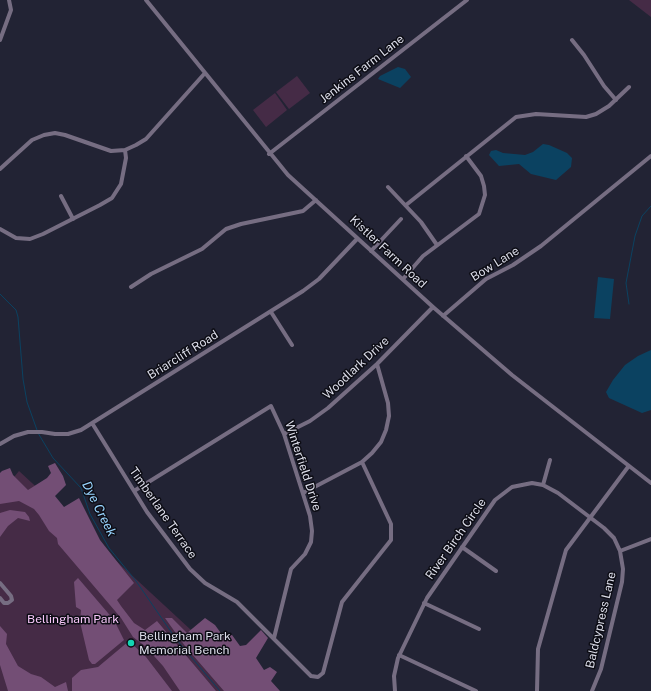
<!DOCTYPE html>
<html>
<head>
<meta charset="utf-8">
<style>
  body { margin:0 }
  canvas { display:block; background:#222334 }
</style>
</head>
<body>
<canvas width="651" height="691"></canvas>
<script>
const g = document.querySelector('canvas').getContext('2d');
g.lineJoin = 'round';
function fill(path, color) {
  g.fillStyle = color;
  g.fill(path, 'evenodd');
}
function poly(rows) {
  const path = new Path2D();
  for (const r of rows) {
    path.moveTo(r[0], r[1]);
    for (let i = 2; i < r.length; i += 2) path.lineTo(r[i], r[i + 1]);
  }
  return path;
}
function trace(path, color, width, dash) {
  g.strokeStyle = color;
  g.lineWidth = width;
  g.lineCap = dash ? 'butt' : 'round';
  g.setLineDash(dash || []);
  g.stroke(path);
}
function write(font, color, halo, rows, align = 'center') {
  g.font = font + ' "Public Sans",sans-serif';
  g.lineWidth = 3;
  g.setLineDash([]);
  g.textBaseline = 'middle';
  g.strokeStyle = halo;
  g.fillStyle = color;
  for (const [text, x, y, turn = 0] of rows) {
    g.save();
    g.translate(x, y);
    g.rotate((+turn || 0) * Math.PI / 180);
    g.textAlign = isNaN(turn) ? turn : align;
    if (halo) g.strokeText(text, 0, 0);
    g.fillText(text, 0, 0);
    g.restore();
  }
}
const green = poly([
  [629,0,651,0,651,17],
  [297,76,310,93,289,109,276,92],
  [275,93,287,110,266,127,253,110],
  [19,471,257,691,0,691,0,494]
]);
const forest = poly([
  [55,463,63,476,66,485,55,496,64,507,79,498,100,540,134,583,117,600,121,606,134,623,145,630,157,621,216,691,180,691,163,666,145,646,133,637,121,618,58,544,57,538,49,531,39,515,34,509,19,501,0,504,0,473,2,471,10,468,13,475,28,490,47,478,51,473,48,466],
  [10,510,25,512,29,517,30,521,18,518,8,526,0,537,0,513],
  [78,578,114,620,124,640,95,664,92,664,89,660,80,622,81,610,76,607,74,582],
  [165,618,172,618,187,633,205,618,215,625,223,636,232,635,240,646,246,645,261,630,268,638,256,658,264,670,270,667,277,672,271,681,280,691,224,691,185,646],
  [0,626,7,634,6,644,18,666,31,674,41,677,55,687,66,682,68,691,8,691,0,665],
  [129,641,146,657,172,691,72,691,72,678,81,670,98,667]
]);
const water = poly([
  [398,67,405,69,411,77,400,88,378,79,380,76],
  [543,144,549,145,567,153,572,158,571,167,556,180,531,174,519,164,499,166,489,155,491,151,496,150,503,153,525,155,533,152],
  [598,277,614,279,610,319,594,318],
  [651,350,651,410,642,413,609,398,606,392,613,380,625,365,638,356]
]);
const stream = poly([
  [0,294,16,310,18,317,23,379,27,402,37,430],
  [629,304,626,283,635,236,642,216,651,206],
  [38,433,53,458,81,488,90,514,109,548,136,581,176,639,220,691]
]);
const minor = poly([
  [146,0,288,175,433,307,512,375,651,483],
  [0,40,11,10,9,0],
  [572,40,584,55,604,86,616,100],
  [269,154,467,0],
  [0,169,32,140,44,135,55,133,65,135,111,151,125,150,136,145,146,139,205,73],
  [388,187,421,222,437,245],
  [61,196,73,219],
  [406,205,516,117,536,114,586,117,596,114,609,106,629,87],
  [0,229,16,238,30,239,43,234,100,205,112,198,121,184,126,158,125,150],
  [371,251,401,219],
  [403,279,423,256,479,214,485,195,484,186,481,176,466,156],
  [131,287,151,274,202,249,226,229,241,224,303,211,316,200],
  [271,312,292,345],
  [443,316,486,279,513,265,541,246,651,156],
  [92,423,147,512,190,569,205,583,237,602,311,676,318,677,323,673,342,602,391,540,391,524,362,462],
  [284,434,310,421,328,408,377,364,433,307],
  [0,444,14,436,28,432,42,432,55,434,68,434,81,430,303,291,319,279,357,239],
  [543,485,550,460],
  [134,491,271,406,284,434,310,516,312,531,311,542,305,554,291,569,274,638],
  [303,493,362,462,372,453,381,442,386,430,389,416,388,403,377,364],
  [462,547,496,571],
  [620,551,651,539],
  [0,583,11,596,12,600,8,603,4,603,0,598],
  [424,603,479,629],
  [399,655,476,691],
  [395,691,394,676,398,658,427,598,495,500,512,487,532,483,543,485,558,493,604,528,614,538,620,551,623,569,622,582,601,669,592,691],
  [537,691,538,649,566,550,628,467]
]);
const markers = [
  [131,643,4,"#14d5b3"]
];
const streetNames = [
  ["Jenkins Farm Lane",362,69,-38],
  ["Kistler Farm Road",388,252,43],
  ["Bow Lane",495,264,-32],
  ["Briarcliff Road",183,355,-32],
  ["Woodlark Drive",356,368,-43],
  ["Winterfield Drive",303,466,72],
  ["Timberlane Terrace",163,513,55],
  ["River Birch Circle",456,539,-55],
  ["Baldcypress Lane",601,620,-77]
];
const parkNames = [
  ["Bellingham Park",73,619]
];
const poiNames = [
  ["Bellingham Park",139,636],
  ["Memorial Bench",139,650]
];
const waterNames = [
  ["Dye Creek",99,509,63]
];
fill(green, '#452b46');
fill(forest, '#734e75');
fill(water, '#0b4261');
trace(stream, '#0b4261', 1);
trace(minor, '#766d82', 4);
for (const [x, y, r, color] of markers) {
  const dot = new Path2D();
  dot.arc(x, y, r, 0, 2 * Math.PI);
  g.fillStyle = color;
  g.fill(dot);
  trace(dot, '#0d0d15', 1.5);
}
write('12px', '#dcdde9', '#0d0d15', streetNames);
write('12px', '#f7c7f9', '#0d0d15', parkNames);
write('12px', '#dcdde9', '#0d0d15', poiNames, 'left');
write('italic 13px', '#98d4fe', '#0d0d15', waterNames);
</script>
</body>
</html>
